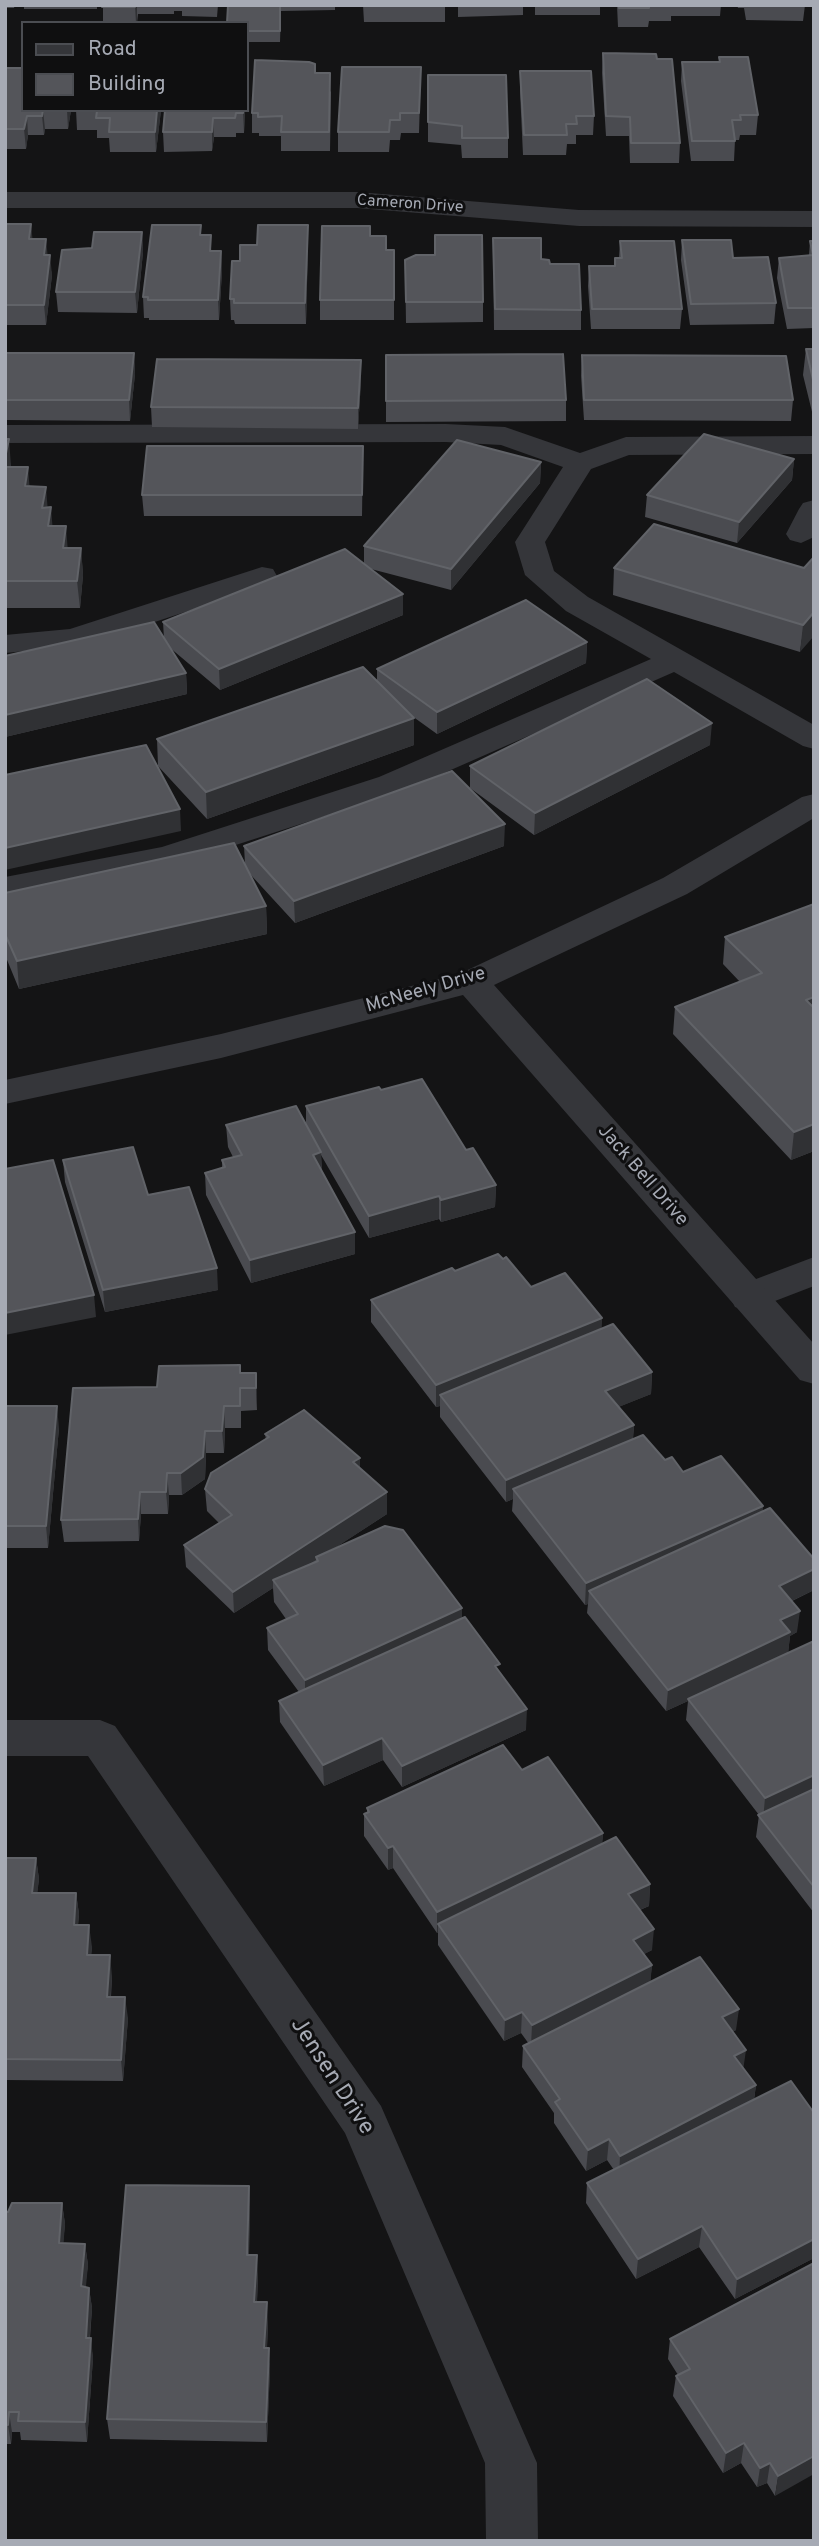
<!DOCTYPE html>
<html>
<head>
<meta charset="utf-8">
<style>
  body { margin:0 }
  #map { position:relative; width:819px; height:2546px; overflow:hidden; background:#141415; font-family:Overpass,sans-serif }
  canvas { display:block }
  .frame { position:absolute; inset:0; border:7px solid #a6aab4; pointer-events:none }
  .legend { position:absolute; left:21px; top:21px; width:228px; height:91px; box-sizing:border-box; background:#0f0f10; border:2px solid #4b4d52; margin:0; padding:9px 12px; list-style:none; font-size:21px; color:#a6aab4 }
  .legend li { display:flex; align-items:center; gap:14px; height:35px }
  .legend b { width:35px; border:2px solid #4b4d52 }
</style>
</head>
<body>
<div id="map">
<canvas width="819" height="2546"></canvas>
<div class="frame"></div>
<ul class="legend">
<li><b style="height:9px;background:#35363a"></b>Road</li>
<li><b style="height:19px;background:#54555a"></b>Building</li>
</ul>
</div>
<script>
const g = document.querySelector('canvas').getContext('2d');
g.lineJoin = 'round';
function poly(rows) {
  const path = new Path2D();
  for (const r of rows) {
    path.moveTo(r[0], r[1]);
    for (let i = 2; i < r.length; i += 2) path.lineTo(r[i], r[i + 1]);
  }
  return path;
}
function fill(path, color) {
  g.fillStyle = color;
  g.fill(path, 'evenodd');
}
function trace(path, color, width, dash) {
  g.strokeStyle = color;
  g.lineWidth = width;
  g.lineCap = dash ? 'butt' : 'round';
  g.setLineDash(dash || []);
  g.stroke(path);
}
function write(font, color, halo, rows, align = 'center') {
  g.font = font + ' Overpass,sans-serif';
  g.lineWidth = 6;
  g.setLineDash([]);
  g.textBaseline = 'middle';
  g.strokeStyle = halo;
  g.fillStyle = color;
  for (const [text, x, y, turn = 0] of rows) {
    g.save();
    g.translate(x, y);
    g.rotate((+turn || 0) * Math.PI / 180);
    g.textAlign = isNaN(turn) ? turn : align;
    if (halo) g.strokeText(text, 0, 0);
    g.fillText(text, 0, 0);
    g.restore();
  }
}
const lane = poly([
  [446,424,505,427,580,453,626,437,814,436,814,454,629,455,591,469,545,542,554,571,588,597,814,725,814,749,803,746,674,672,403,791,180,863,5,899,5,877,162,847,379,777,651,659,566,611,525,575,515,542,563,467,501,445,446,442,5,443,5,425,446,424],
  [814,500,814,537,801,543,790,540,786,534,799,509,803,503,814,500],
  [262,567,273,569,277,576,273,583,85,645,5,653,5,635,70,629,262,567],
  [814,1257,814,1286,749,1311,735,1307,730,1297,735,1287,814,1257]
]);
const street = poly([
  [5,192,357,192,579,210,814,211,814,227,579,226,357,208,5,208,5,192],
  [814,794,814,818,687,894,494,985,814,1344,814,1384,800,1380,463,995,221,1058,5,1104,5,1080,221,1034,459,974,663,878,802,797,814,794],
  [5,1720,100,1720,115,1726,381,2106,537,2463,538,2541,486,2541,485,2463,345,2133,88,1756,5,1756,5,1720]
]);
const wall = poly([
  [5,5,15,5,14,8,5,8],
  [24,5,97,5,97,9,24,9],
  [103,5,218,5,217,17,182,16,182,11,174,11,174,14,138,14,137,23,103,23],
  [228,5,335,5,335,10,281,11,280,42,247,42,247,23],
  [363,5,445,5,445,22,364,22],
  [458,5,523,5,523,15,458,17],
  [535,5,600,5,600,15,535,15],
  [617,5,721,5,720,16,671,16,671,21,649,21,648,27,618,27],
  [737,5,805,5,803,21,746,20,744,8,738,8],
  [603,53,657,59,680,143,679,163,630,163,629,136,606,136,602,73],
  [719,57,758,115,756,135,740,135,739,140,735,140,734,161,691,161,681,81,682,62,719,62],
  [421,67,419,133,401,133,400,140,390,140,389,152,338,152,338,132],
  [5,68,23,110,71,110,68,129,45,129,44,135,28,135,26,149,5,149],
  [520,71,594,116,593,135,576,135,576,144,567,144,566,155,523,155,520,91],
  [315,73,331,92,330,151,281,151,281,136,259,136,259,133,252,133,252,113],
  [428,75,508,138,508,158,462,158,461,145,428,142],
  [76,110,161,110,156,152,110,152,109,138,97,138,97,130,77,130],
  [165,110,245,110,244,133,236,133,236,137,214,137,212,151,164,152,163,132],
  [5,224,31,224,32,239,48,255,52,275,46,325,5,325],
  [142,232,143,252,137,313,58,312,56,292,92,248],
  [202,235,212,251,221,251,222,271,219,320,149,320,149,318,144,318,143,297],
  [370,236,386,250,394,250,394,320,320,320,320,300],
  [493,238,550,264,581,310,581,330,494,330],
  [682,240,733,258,776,303,774,324,690,325,681,260],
  [620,241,682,309,680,329,591,329,588,286,589,266,614,266,615,258,619,258],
  [810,241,814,241,814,328,787,329,777,278,779,258,809,255],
  [257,245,308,245,306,324,235,324,234,320,231,320,230,299,240,261],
  [405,260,483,302,483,322,406,323],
  [806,349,814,349,814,420,803,375],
  [5,353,134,353,135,374,130,421,5,420],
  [386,355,566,400,566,421,386,422],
  [582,355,793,400,791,421,584,420,581,376],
  [361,381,358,429,152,427,151,407],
  [5,439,11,467,30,486,47,507,52,526,68,548,81,548,83,575,80,608,5,608],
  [363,446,362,516,144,516,142,495],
  [794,459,792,480,737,543,645,517,647,495],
  [541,462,540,483,451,590,371,569,403,615,220,690,169,647,186,673,187,694,5,737,5,656,164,639,163,622,364,563,364,546],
  [814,557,800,652,613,595,614,568,804,568],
  [587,642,586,663,437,734,412,716,414,718,414,745,207,819,158,766,157,739,377,681,377,669],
  [710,745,534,835,470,788,470,766],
  [244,846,504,846,295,923,250,874,266,906,267,934,19,989,5,955,5,893,245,864],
  [814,904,814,1151,791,1160,673,1034,675,1007,740,982,723,964,725,937],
  [381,1090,466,1150,496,1185,495,1207,441,1222,439,1219,369,1238,321,1155,322,1172,355,1232,355,1254,251,1283,206,1195,205,1173,222,1168,222,1160,233,1157,228,1147,226,1125,306,1125,306,1106],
  [63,1160,148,1195,218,1290,105,1312,65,1182],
  [455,1271,531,1287,602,1318,601,1329,652,1372,651,1394,618,1407,634,1425,633,1439,683,1472,763,1506,762,1512,814,1590,792,1601,797,1632,790,1636,788,1653,814,1641,814,1913,756,1837,759,1815,686,1720,688,1701,666,1711,587,1613,588,1604,585,1605,512,1511,513,1499,506,1502,440,1417,440,1406,436,1407,371,1322,371,1300],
  [241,1373,256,1373,257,1410,241,1411,241,1428,225,1428,224,1453,206,1453,205,1479,182,1495,169,1495,168,1514,141,1514,139,1541,64,1542,61,1520,157,1387],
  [5,1406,59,1428,48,1548,5,1548],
  [265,1434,360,1458,360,1468,387,1492,387,1514,333,1549,462,1608,462,1618,500,1672,526,1730,402,1787,383,1760,324,1786,280,1722,279,1701,299,1692,268,1650,267,1628,286,1619,274,1602,273,1588,234,1613,186,1567,184,1545,219,1523,207,1511,205,1489,266,1440],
  [522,1770,603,1833,602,1844,650,1884,649,1906,640,1910,652,1950,644,1954,652,1965,650,1982,736,2030,732,2032,743,2069,756,2085,754,2100,814,2113,814,2258,735,2299,699,2247,636,2279,586,2203,587,2183,614,2170,607,2160,586,2171,554,2123,554,2113,522,2067,523,2046,529,2044,521,2033,504,2041,438,1945,438,1933,437,1933,393,1868,388,1870,364,1836,364,1814,367,1813,367,1808],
  [5,1858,36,1858,39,1879,37,1893,76,1893,79,1914,78,1925,92,1947,91,1955,112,1976,111,1997,128,2018,123,2081,5,2080],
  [249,2186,250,2207,249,2255,258,2275,257,2302,268,2323,267,2348,270,2368,267,2442,110,2439,107,2419],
  [62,2203,65,2224,63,2243,85,2244,88,2265,85,2287,89,2288,92,2308,90,2338,93,2358,87,2442,21,2440,20,2432,12,2432,11,2444,5,2444,5,2212],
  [814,2263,775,2496,767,2483,757,2487,741,2463,723,2473,673,2396,676,2376,678,2375,668,2359,670,2339]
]);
const shadedWall = poly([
  [135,5,137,5,137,23,136,23],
  [43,110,45,129,44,135,42,116],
  [67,110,71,110,68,129],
  [157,110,161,110,156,152,155,132],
  [243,110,245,110,244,133],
  [27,116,28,135,26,149,24,129],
  [213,118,214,137,212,151,212,132],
  [31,224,33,244,29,239],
  [308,225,308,245,306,324,305,303],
  [142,232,143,252,137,313,135,292],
  [46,239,48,259,44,255],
  [221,251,222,271,219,320,218,300],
  [50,255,52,275,46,325,44,305],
  [134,353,135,374,130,421,129,400],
  [361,360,361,381,358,429,358,408],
  [9,439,11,466,6,493,5,458],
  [794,459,792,480,737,543,739,522],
  [541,462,540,483,451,590,451,569],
  [28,467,30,493,25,486],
  [46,487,48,513,42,508],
  [51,507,53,533,48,526],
  [66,526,68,553,63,548],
  [81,548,83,575,80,608,77,581],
  [403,594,403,615,220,690,219,669],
  [814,612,814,636,800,652,803,625],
  [587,642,586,663,437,734,437,712],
  [186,673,187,694,5,737,5,715],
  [414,718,414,745,207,819,206,792],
  [712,723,710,745,534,835,535,813],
  [180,809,181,831,5,870,5,848],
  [505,824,504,846,295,923,294,901],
  [266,906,267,934,19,989,17,961],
  [814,997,814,1024,806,1000],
  [814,1124,814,1151,791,1160,794,1132],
  [321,1152,322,1174,313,1155],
  [496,1185,495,1207,441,1222,441,1200],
  [439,1196,439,1219,369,1238,369,1216],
  [355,1232,355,1254,251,1283,250,1260],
  [217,1268,218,1290,105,1312,103,1290],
  [94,1295,96,1317,5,1335,5,1313],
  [602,1318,601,1340,440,1395,440,1406,436,1407,436,1385],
  [652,1372,651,1394,604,1413,605,1391],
  [256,1373,257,1395,257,1410,256,1388],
  [57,1406,59,1428,48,1548,46,1526],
  [224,1406,225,1428,224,1453,222,1431],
  [634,1425,632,1447,513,1489,513,1499,506,1502,506,1480],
  [205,1431,206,1453,205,1479,182,1495,181,1473],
  [360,1458,360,1480,353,1462],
  [167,1473,169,1495,168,1514,166,1492],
  [140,1492,141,1514,139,1541,138,1519],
  [387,1492,387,1514,318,1559,316,1557,316,1560,277,1586,273,1580,273,1588,234,1613,233,1592],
  [763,1506,760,1528,589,1591,588,1604,585,1605,586,1583],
  [814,1569,814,1590,777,1608,779,1586],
  [462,1608,462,1630,305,1701,305,1680],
  [800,1611,797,1632,790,1636,788,1654,688,1699,688,1701,666,1711,668,1690,780,1620],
  [527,1709,526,1730,402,1787,402,1766],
  [382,1738,383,1760,324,1786,323,1765],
  [814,1775,814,1796,763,1820,765,1798],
  [603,1833,601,1855,438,1924,438,1933,437,1933,437,1912],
  [393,1846,393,1868,388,1870,388,1848],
  [36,1858,39,1879,35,1914,32,1893],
  [650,1884,649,1906,627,1915,628,1894],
  [76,1893,79,1914,76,1947,74,1925],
  [89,1925,92,1947,89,1976,87,1955],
  [654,1929,652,1950,631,1961,633,1940],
  [110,1955,112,1976,109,2018,107,1997],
  [652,1965,650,1986,531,2046,532,2025],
  [125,1997,128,2018,123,2081,121,2060],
  [739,2009,736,2030,719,2038,722,2017],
  [522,2012,521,2033,504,2041,505,2020],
  [746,2050,743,2071,734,2056],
  [756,2085,753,2106,619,2177,620,2156],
  [609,2139,607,2160,586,2171,588,2150],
  [249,2186,250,2207,248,2275,247,2255],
  [62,2203,65,2224,62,2263,59,2243],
  [702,2226,699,2247,636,2279,638,2259],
  [814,2239,814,2258,735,2299,737,2279],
  [85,2244,88,2265,84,2307,81,2286],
  [257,2255,258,2275,256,2323,254,2302],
  [89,2288,92,2308,88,2358,86,2338],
  [267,2302,268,2323,266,2368,264,2348],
  [91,2338,93,2358,87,2442,85,2422],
  [269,2348,270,2368,267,2442,266,2422],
  [9,2412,12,2432,11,2444,8,2425],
  [744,2443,741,2463,723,2473,726,2453],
  [814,2456,814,2474,775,2496,778,2476],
  [770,2463,767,2483,757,2487,760,2468]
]);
const building = poly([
  [103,5,135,5,135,7,102,7,103,5],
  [228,5,280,5,280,31,247,31,247,23,227,23,228,5],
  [619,5,649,5,649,8,619,8,619,5],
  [603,53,656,54,657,59,672,59,680,143,631,143,630,117,606,116,603,53],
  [719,57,748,57,758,115,740,115,741,120,732,120,735,141,692,141,682,62,720,62,719,57],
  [255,60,309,62,315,64,315,73,330,73,329,132,281,132,282,116,258,117,258,113,252,113,255,60],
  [342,67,421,67,419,113,400,113,400,120,390,120,389,132,338,132,342,67],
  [5,68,23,68,23,110,43,110,42,116,27,116,24,129,5,129,5,68],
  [520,71,591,71,594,116,576,116,577,124,566,124,567,135,524,135,520,71],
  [428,75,506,75,508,138,462,138,462,126,428,122,428,75],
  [76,110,157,110,155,132,109,132,110,118,96,118,97,111,76,110],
  [165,110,243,110,243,113,236,113,235,118,213,118,212,132,163,132,165,110],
  [5,224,31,224,29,239,46,239,44,255,50,255,44,305,5,305,5,224],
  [152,225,201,225,200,235,211,235,210,251,221,251,218,300,148,300,148,297,143,297,152,225],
  [258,225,308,225,305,303,234,303,234,299,230,299,232,261,240,261,240,245,257,245,258,225],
  [322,226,370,226,370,236,386,236,386,250,394,250,394,300,320,300,322,226],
  [94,232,142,232,135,292,56,292,62,250,92,248,94,232],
  [435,235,482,235,483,302,406,302,405,260,416,255,435,255,435,235],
  [493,238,541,238,541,259,549,260,550,264,579,264,581,310,495,309,493,238],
  [682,240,731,240,733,258,768,257,776,303,691,304,682,240],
  [620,241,674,241,682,309,592,309,589,266,615,266,615,258,622,258,620,241],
  [810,241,814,241,814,308,788,308,779,258,813,255,810,241],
  [806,349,814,349,814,384,806,349],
  [5,353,134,353,129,400,5,400,5,353],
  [563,354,566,400,386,401,386,355,563,354],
  [582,355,786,356,793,400,584,400,582,355],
  [157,359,361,360,358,408,151,407,157,359],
  [704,434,794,459,739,522,647,495,704,434],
  [5,439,9,439,5,458,5,439],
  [457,440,541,462,451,569,364,546,457,440],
  [147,446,363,446,362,495,142,495,147,446],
  [5,467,28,467,25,486,46,487,42,508,51,507,48,526,66,526,63,548,81,548,77,581,5,581,5,467],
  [654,524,804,568,814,557,814,612,803,625,614,568,654,524],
  [345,549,403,594,219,669,163,622,345,549],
  [526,600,587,642,437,712,377,669,526,600],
  [154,622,186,673,5,715,5,656,154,622],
  [363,667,414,718,206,792,157,739,363,667],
  [647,679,712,723,535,813,470,766,647,679],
  [146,745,180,809,5,848,5,775,146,745],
  [452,771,505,824,294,901,244,846,452,771],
  [234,843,266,906,17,961,5,934,5,893,234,843],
  [814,904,814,997,806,1000,814,1008,814,1124,794,1132,675,1007,762,973,725,937,814,904],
  [422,1079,466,1150,473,1148,496,1185,441,1200,439,1196,369,1216,306,1106,379,1087,381,1090,422,1079],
  [296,1106,321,1152,313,1155,355,1232,250,1260,205,1173,225,1167,222,1160,242,1155,226,1125,296,1106],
  [133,1147,148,1195,189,1187,217,1268,103,1290,63,1160,133,1147],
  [53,1160,94,1295,5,1313,5,1169,53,1160],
  [498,1254,503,1259,506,1257,531,1287,565,1273,602,1318,436,1385,371,1300,452,1268,455,1271,498,1254],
  [613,1324,652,1372,605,1391,634,1425,506,1480,440,1395,613,1324],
  [240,1365,240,1373,256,1373,256,1388,240,1388,240,1406,224,1406,222,1431,205,1431,203,1457,181,1473,167,1473,166,1492,140,1492,138,1519,61,1520,73,1388,157,1387,159,1366,240,1365],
  [5,1406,57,1406,46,1526,5,1526,5,1406],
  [304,1410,360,1458,353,1462,387,1492,233,1592,184,1545,232,1515,205,1489,211,1473,269,1437,265,1434,304,1410],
  [643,1435,665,1460,672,1457,683,1472,721,1456,763,1506,586,1583,513,1489,643,1435],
  [770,1508,814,1559,814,1569,779,1586,800,1611,780,1620,790,1632,668,1690,589,1591,770,1508],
  [385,1526,403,1530,462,1608,305,1680,267,1628,298,1614,273,1580,318,1561,316,1557,385,1526],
  [465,1617,500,1664,495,1666,527,1709,402,1766,382,1738,323,1765,279,1701,465,1617],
  [814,1641,814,1775,765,1798,688,1699,814,1641],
  [503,1745,522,1770,548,1757,603,1833,437,1912,393,1846,388,1848,364,1814,369,1812,367,1808,503,1745],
  [814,1789,814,1887,758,1815,814,1789],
  [616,1837,650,1884,628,1894,654,1929,633,1940,652,1965,532,2025,522,2012,505,2020,438,1924,616,1837],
  [5,1858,36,1858,32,1893,76,1893,74,1925,89,1925,87,1955,110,1955,107,1997,125,1997,121,2060,5,2059,5,1858],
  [700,1957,739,2009,722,2017,746,2050,734,2056,756,2085,620,2156,609,2139,588,2150,555,2102,560,2099,523,2046,700,1957],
  [791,2081,814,2113,814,2239,737,2279,702,2226,638,2259,587,2183,791,2081],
  [126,2185,249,2186,247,2255,257,2255,254,2302,267,2302,264,2348,269,2348,266,2422,107,2419,126,2185],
  [12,2203,62,2203,59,2243,85,2244,81,2286,89,2288,86,2338,91,2338,85,2422,18,2421,19,2412,9,2412,8,2425,5,2425,5,2212,8,2212,12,2203],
  [814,2263,814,2456,778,2476,770,2463,760,2468,744,2443,726,2453,676,2376,690,2369,670,2339,814,2263]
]);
const farStreetnames = [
  ["Cameron Drive",410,205,4]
];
const streetNames = [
  ["McNeely Drive",426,991,-16],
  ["Jack Bell Drive",642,1176,49]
];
const nearStreetnames = [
  ["Jensen Drive",331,2077,57]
];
fill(lane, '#35363a');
fill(street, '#35363a');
fill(wall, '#4a4b50');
fill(shadedWall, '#303134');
fill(building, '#54555a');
trace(building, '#616368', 2);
write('16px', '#a6aab4', '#0f0f10', farStreetnames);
write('19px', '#a6aab4', '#0f0f10', streetNames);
write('23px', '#a6aab4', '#0f0f10', nearStreetnames);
</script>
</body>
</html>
